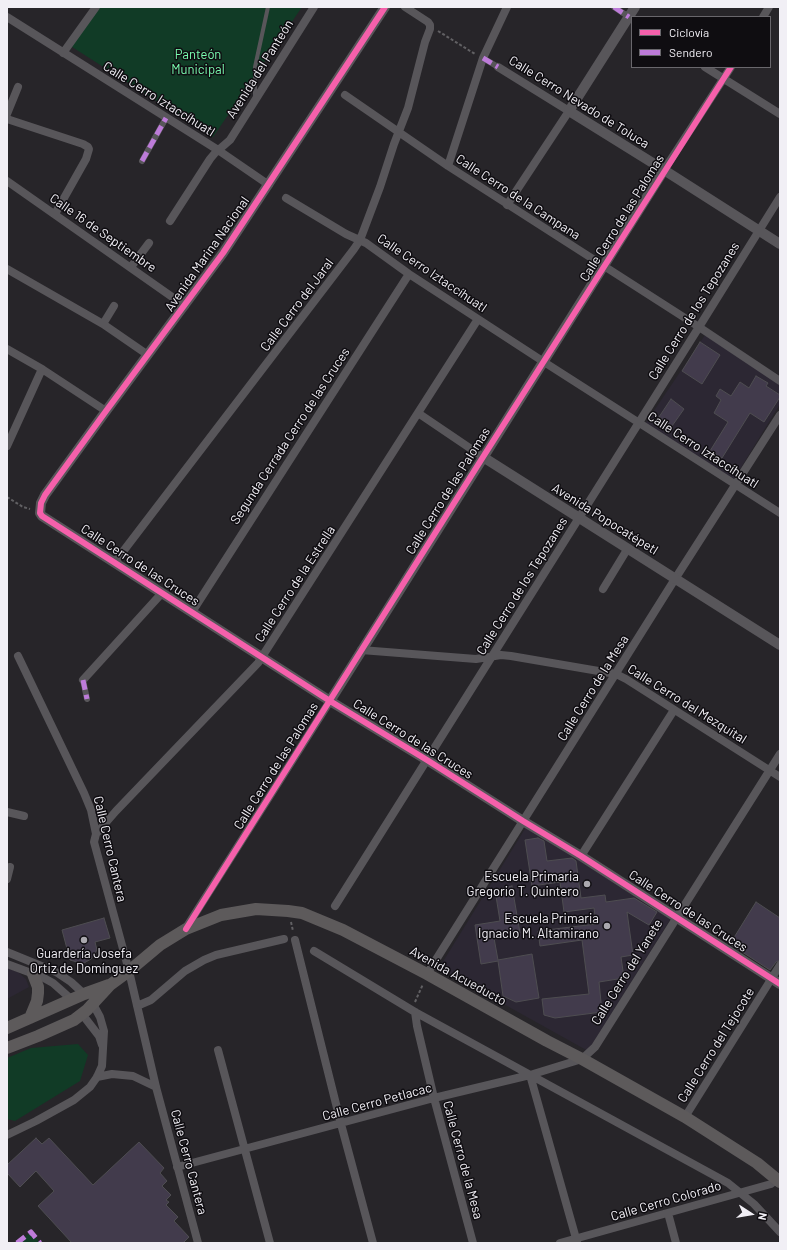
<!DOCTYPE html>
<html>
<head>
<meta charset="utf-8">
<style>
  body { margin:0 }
  #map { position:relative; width:787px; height:1250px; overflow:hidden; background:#272529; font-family:Barlow,sans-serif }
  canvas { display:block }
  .frame { position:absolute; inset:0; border:8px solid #f1eff5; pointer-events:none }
  .legend { position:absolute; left:631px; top:16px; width:140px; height:52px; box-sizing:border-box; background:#0f0d11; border:1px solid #69676c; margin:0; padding:5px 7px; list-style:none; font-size:12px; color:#f1eff5 }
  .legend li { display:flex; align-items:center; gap:8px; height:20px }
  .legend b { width:20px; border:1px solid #69676c }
  .north { position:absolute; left:731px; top:1194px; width:40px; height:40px; -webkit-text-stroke:3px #0f0d11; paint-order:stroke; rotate:102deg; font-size:11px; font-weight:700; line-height:16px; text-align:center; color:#f1eff5 }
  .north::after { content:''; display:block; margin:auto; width:14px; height:18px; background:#f1eff5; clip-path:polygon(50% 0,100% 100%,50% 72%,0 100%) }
</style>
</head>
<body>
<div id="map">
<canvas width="787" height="1250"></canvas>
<div class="frame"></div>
<ul class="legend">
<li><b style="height:5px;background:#f560ab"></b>Ciclovía</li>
<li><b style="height:5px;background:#bd7bd9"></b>Sendero</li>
</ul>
<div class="north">N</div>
</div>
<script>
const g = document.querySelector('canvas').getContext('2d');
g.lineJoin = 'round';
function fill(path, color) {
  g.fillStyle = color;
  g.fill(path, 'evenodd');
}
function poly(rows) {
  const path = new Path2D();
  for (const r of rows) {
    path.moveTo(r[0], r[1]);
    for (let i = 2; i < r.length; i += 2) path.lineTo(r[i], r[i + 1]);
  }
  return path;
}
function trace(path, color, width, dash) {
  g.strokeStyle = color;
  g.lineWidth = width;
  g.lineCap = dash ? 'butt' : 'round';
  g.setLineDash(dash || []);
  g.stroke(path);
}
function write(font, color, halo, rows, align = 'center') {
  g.font = font + ' Barlow,sans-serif';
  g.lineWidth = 3;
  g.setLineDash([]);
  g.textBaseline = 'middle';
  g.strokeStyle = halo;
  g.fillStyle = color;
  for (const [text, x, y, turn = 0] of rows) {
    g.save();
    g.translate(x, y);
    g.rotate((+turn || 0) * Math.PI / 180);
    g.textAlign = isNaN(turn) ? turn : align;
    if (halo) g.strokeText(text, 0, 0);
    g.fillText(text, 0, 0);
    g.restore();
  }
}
const built = poly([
  [705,335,780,384,780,404,734,479,645,424],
  [528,824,673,915,588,1051,439,968],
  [7,968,18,972,26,979,29,987,7,999]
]);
const green = poly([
  [98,7,302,7,213,137,69,45],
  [78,1044,88,1055,80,1081,15,1121,7,1119,7,1058,31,1048],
  [31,1232,40,1243,17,1243]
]);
const building = poly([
  [700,342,720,355,702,384,682,371,700,342],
  [756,376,768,383,766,386,780,395,780,397,764,422,750,413,722,458,710,451,728,422,714,413,721,400,716,396,720,389,731,396,740,382,749,388,756,376],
  [671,399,684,409,672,426,659,417,671,399],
  [538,838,544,841,547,861,572,858,576,861,581,898,605,895,606,902,634,898,657,912,649,925,627,912,633,955,621,957,624,978,599,982,602,1012,555,1018,544,1015,542,999,589,994,582,940,540,946,538,931,596,924,594,908,564,912,560,882,532,886,525,840,538,838],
  [512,886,520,933,494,938,498,960,532,954,539,998,516,1002,503,996,498,961,481,964,475,925,500,921,495,890,512,886],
  [756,902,780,918,780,960,776,962,770,970,730,944,756,902],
  [104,918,110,938,95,942,97,950,91,959,84,963,80,963,70,960,62,930,104,918],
  [36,1138,42,1144,49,1138,93,1185,139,1142,164,1168,160,1173,167,1181,162,1186,171,1195,166,1200,169,1202,166,1205,178,1217,174,1221,189,1237,183,1243,72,1243,38,1206,54,1191,36,1171,20,1187,7,1173,7,1165,36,1138]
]);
const path = poly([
  [438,31,475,54],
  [7,497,23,507,30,509],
  [291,922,293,931],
  [415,1002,423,984]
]);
const service = poly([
  [255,97,255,67,268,7]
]);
const pedestrian = poly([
  [614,7,629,17],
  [483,58,498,67],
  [142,161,166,118],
  [83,680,87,699]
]);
const minor = poly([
  [7,17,218,150,269,185],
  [763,17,769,7],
  [63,53,96,7],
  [498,67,569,111,507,205],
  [705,67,780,114],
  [345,95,448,166,699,327,780,381],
  [7,114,18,87],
  [7,119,83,144,88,147,89,149,86,159,55,214],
  [448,166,483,58,507,7],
  [664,170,731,67],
  [7,181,185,306],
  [286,198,346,234,366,243,409,274,544,362,780,513],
  [170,221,210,159,215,153,230,140,314,7],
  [131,267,149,243],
  [7,269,103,324,148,355],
  [103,324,114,306],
  [7,349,42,369,106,411],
  [418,413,483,457],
  [7,446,42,369],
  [115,562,354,249,360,240,380,187,394,144,408,108,425,42,430,29,430,25,428,22,405,7],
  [603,589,628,548],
  [192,612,409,274],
  [361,650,476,659,501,655,511,656,616,674,626,679,780,777],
  [18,656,84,793,91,810,96,834,94,842,129,971,156,1087,198,1243],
  [83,680,162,593],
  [7,812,24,816],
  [96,834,116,811,258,663,478,319],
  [581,856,674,710],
  [7,879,10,867],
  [335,906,699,327,780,197],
  [186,928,330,701],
  [295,940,341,1124,373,1243],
  [314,951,415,1012,728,1183,754,1204,780,1232],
  [7,952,56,972,71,982,84,994],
  [7,964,42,977,53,983,71,999],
  [427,974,675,579,780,415],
  [137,1006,151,1000,185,971,204,960,216,955,284,939],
  [415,1012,417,1026,434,1098,473,1243],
  [82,1014,99,1036,102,1045],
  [218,1050,270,1243],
  [530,1075,577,1242],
  [97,1077,112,1074,133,1076,156,1087],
  [685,1117,780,965],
  [7,1135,36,1121,74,1100,90,1087,97,1077,102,1066,104,1031,100,1017,93,1004],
  [177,1167,434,1098,530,1075,582,1059,595,1047,780,754],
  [668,1213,676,1243],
  [560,1243,771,1184,777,1179]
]);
const tertiary = poly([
  [385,7,223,253,106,411,45,495,41,503,40,513,42,516,330,701,427,760,523,821,581,856,780,984],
  [635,7,569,111,664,170,780,244],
  [483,457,780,645],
  [330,701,664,170]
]);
const secondary = poly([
  [30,1018,37,1001,38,993,38,987,33,974],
  [7,1028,84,994,109,985],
  [7,1048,38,1036,74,1020,87,1010,110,985,129,971,160,945,186,929,221,915,256,909,288,911,302,913,343,930,427,974,547,1041,582,1059,685,1117,757,1163,780,1182]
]);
const quiet = poly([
  [614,7,629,17],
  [483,58,498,67],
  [142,161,166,118],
  [83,680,87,699],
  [17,1243,31,1232,40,1243]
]);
const cycleway = poly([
  [385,7,223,253,106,411,45,495,41,503,40,513,42,516,330,701,427,760,523,821,581,856,780,984],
  [186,929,483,457,731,67]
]);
const markers = [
  [587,884,4,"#aaa8ae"],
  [607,926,4,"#aaa8ae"],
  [84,940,4,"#aaa8ae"]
];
const parkNames = [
  ["Panteón",198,55],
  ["Municipal",198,70]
];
const streetNames = [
  ["Avenida del Panteón",260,69,-58],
  ["Calle Cerro Iztaccíhuatl",159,99,32],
  ["Calle Cerro Nevado de Toluca",579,102,32],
  ["Calle Cerro de la Campana",518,197,33],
  ["Calle Cerro de las Palomas",622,218,-58],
  ["Calle 16 de Septiembre",103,233,35],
  ["Avenida Marina Nacional",207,254,-55],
  ["Calle Cerro Iztaccíhuatl",432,273,34],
  ["Calle Cerro del Jaral",297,305,-53],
  ["Calle Cerro de los Tepozanes",694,311,-58],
  ["Segunda Cerrada Cerro de las Cruces",290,436,-57],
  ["Calle Cerro Iztaccíhuatl",703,450,33],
  ["Calle Cerro de las Palomas",448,491,-58],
  ["Avenida Popocatépetl",605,519,32],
  ["Calle Cerro de las Cruces",140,565,33],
  ["Calle Cerro de la Estrella",295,584,-57],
  ["Calle Cerro de los Tepozanes",522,586,-58],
  ["Calle Cerro de la Mesa",593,688,-58],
  ["Calle Cerro del Mezquital",687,704,32],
  ["Calle Cerro de las Cruces",413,739,32],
  ["Calle Cerro de las Palomas",276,766,-58],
  ["Calle Cerro Cantera",110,849,77],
  ["Calle Cerro de las Cruces",688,911,33],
  ["Calle Cerro del Yanete",627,972,-58],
  ["Avenida Acueducto",458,976,29],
  ["Calle Cerro del Tejocote",716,1045,-58],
  ["Calle Cerro Petlacac",377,1102,-15],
  ["Calle Cerro de la Mesa",463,1160,75],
  ["Calle Cerro Cantera",189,1162,75],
  ["Calle Cerro Colorado",666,1201,-16]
];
const poiNames = [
  ["Escuela Primaria",579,877],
  ["Gregorio T. Quintero",579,892],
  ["Escuela Primaria",599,919],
  ["Ignacio M. Altamirano",599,934],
  ["Guardería Josefa",84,954,"center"],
  ["Ortiz de Domínguez",84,969,"center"]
];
fill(built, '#2c2733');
fill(green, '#113b26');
fill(building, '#423b4c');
trace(building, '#4e4d51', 1);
trace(path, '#616063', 2, [3, 2]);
trace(service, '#58565a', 4);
trace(pedestrian, '#58565a', 6);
trace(minor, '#58565a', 8);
trace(tertiary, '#58565a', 10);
trace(secondary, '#5d5a5b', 12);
trace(quiet, '#bd7bd9', 5, [10, 5]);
trace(cycleway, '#f560ab', 6);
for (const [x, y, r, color] of markers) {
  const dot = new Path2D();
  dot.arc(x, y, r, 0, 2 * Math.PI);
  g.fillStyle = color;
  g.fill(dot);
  trace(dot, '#0f0d11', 1.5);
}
write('13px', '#7afeb1', '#0f0d11', parkNames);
write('13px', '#f1eff5', '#0f0d11', streetNames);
write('13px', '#f1eff5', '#0f0d11', poiNames, 'right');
</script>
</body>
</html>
